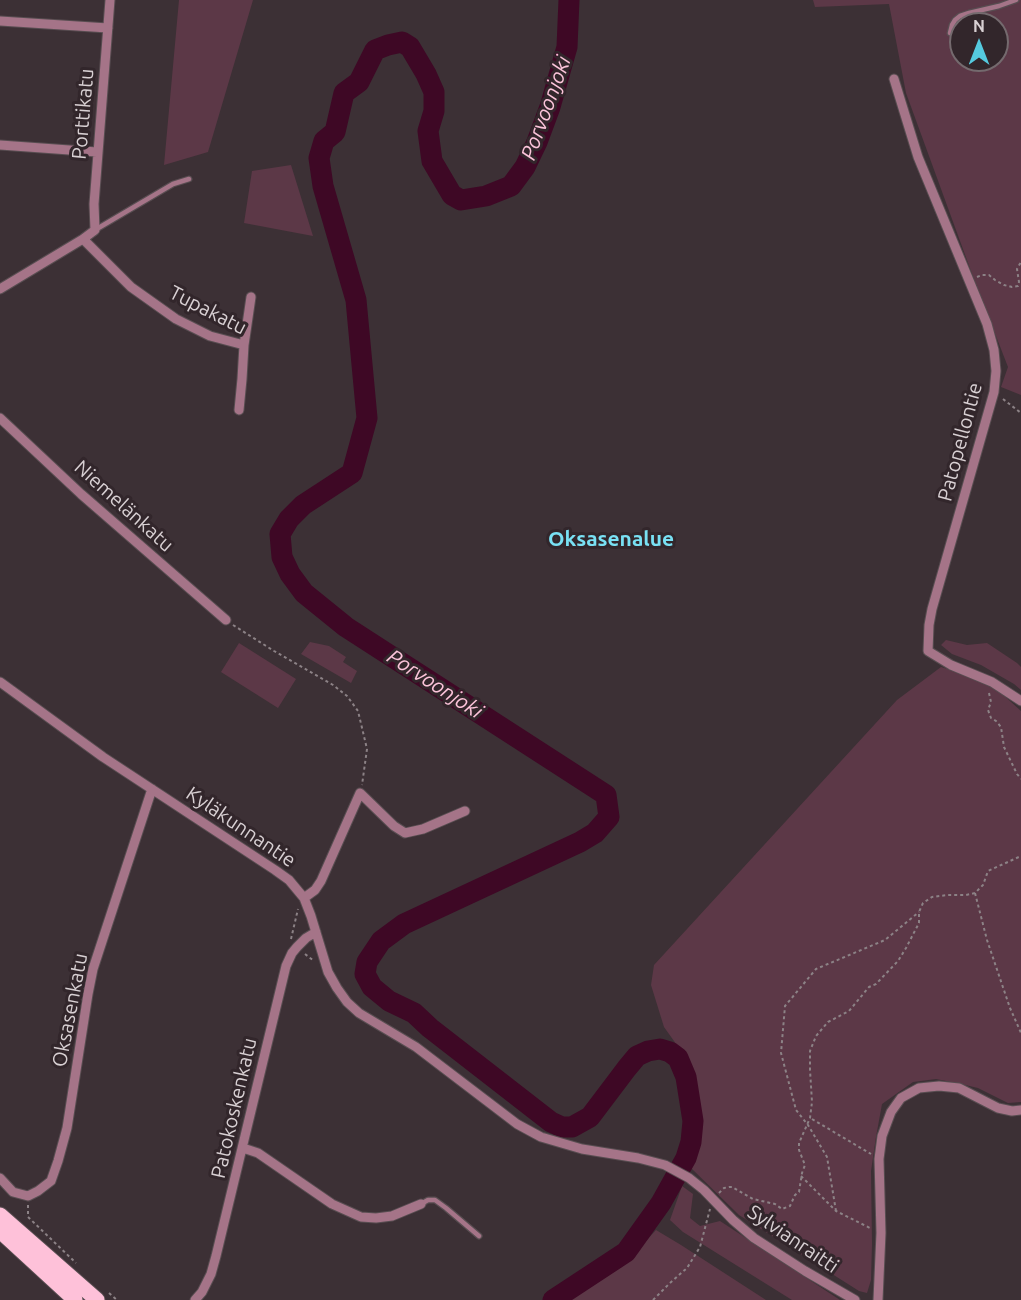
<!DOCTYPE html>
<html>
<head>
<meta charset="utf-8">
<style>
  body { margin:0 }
  #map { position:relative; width:1021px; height:1300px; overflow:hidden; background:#3c3035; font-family:Ubuntu,sans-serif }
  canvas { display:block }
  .north { position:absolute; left:949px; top:12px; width:60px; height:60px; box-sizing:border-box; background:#32262b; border:2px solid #746a6e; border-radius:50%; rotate:0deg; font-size:16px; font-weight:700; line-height:24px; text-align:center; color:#d8d0d3 }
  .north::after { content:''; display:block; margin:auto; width:21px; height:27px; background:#55cadf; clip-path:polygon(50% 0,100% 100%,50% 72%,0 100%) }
</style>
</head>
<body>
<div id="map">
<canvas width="1021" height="1300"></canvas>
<div class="north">N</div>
</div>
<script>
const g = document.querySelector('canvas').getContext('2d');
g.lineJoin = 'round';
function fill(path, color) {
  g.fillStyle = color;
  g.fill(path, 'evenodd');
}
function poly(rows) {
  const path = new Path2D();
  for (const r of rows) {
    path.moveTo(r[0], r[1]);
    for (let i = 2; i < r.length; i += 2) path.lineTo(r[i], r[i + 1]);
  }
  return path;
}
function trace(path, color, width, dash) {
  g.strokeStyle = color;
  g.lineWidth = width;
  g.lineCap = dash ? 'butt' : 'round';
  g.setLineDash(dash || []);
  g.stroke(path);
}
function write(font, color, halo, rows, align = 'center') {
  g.font = font + ' Ubuntu,sans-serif';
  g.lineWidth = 6;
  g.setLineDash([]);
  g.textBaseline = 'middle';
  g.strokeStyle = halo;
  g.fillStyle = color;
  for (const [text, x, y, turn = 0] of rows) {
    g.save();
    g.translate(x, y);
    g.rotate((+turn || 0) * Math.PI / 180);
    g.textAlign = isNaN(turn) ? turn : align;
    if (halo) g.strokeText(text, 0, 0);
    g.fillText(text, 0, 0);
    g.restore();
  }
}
const green = poly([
  [179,0,253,0,208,152,164,165],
  [813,0,1021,0,1021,395,1001,387,1008,367,975,282,906,93,889,4,815,7],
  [961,24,997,24,997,60,961,60],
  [291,165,313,236,244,223,252,171],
  [946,640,967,645,987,643,1017,663,1021,667,1021,690,1014,684,981,665,952,654,941,645],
  [310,642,329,646,346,657,343,662,357,671,351,683,301,654],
  [239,643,296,679,278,708,221,672],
  [941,667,989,682,1021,711,1021,1102,1008,1103,978,1088,961,1084,936,1079,913,1082,882,1104,876,1137,871,1171,872,1244,871,1280,867,1293,859,1291,739,1215,689,1166,699,1142,701,1108,692,1081,679,1048,664,1027,651,985,654,965,897,700],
  [682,1186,693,1194,690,1218,700,1226,720,1221,840,1300,792,1300,683,1232,670,1220],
  [656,1230,681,1245,766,1300,570,1300,623,1266]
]);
const river = poly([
  [553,1300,626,1252,661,1203,686,1158,691,1142,693,1121,686,1077,678,1058,670,1052,660,1049,648,1051,637,1056,627,1068,590,1117,572,1127,562,1127,551,1122,430,1028,414,1013,389,1001,372,987,365,974,367,962,381,941,404,924,580,842,595,833,609,817,606,795,346,627,304,593,290,574,282,557,280,534,289,519,303,505,352,473,367,418,356,300,323,186,319,158,324,141,335,132,344,93,359,82,375,50,388,45,402,42,410,47,426,74,434,92,434,111,428,131,432,161,452,195,461,200,486,196,511,186,525,167,537,142,550,107,567,47,569,0]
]);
const path = poly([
  [977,277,982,275,989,275,995,280,1004,285,1012,287,1018,286,1019,282,1017,269,1021,262],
  [1003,399,1021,413],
  [233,625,274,651,333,685,347,696,358,711,367,749,362,785],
  [989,693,991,702,988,710,991,718,996,721,1001,727,1004,747,1017,774,1021,779],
  [975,893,987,940,1010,1008,1021,1033],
  [291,939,298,909],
  [305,954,314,961],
  [812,1119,871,1154],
  [801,1176,836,1211,870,1228],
  [719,1193,724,1188,729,1187,732,1187,753,1199,775,1204,782,1209,790,1206,795,1195,799,1192,802,1173,805,1165,799,1150,799,1143,810,1118,812,1102,810,1070,810,1051,816,1036,828,1022,849,1011,869,987,876,984,898,961,906,948,919,923,919,912,923,903,932,897,947,895,966,895,975,893,983,885,988,871,1021,856],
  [28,1205,28,1217,76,1263],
  [836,1211,827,1157,808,1125,796,1110,781,1053,785,1006,816,969,885,940,919,912],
  [109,1293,117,1300],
  [653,1300,670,1283,687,1268,700,1247,710,1209]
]);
const lane = poly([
  [950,33,952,25,955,20,960,16,969,13,999,6,1016,0],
  [95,230,173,184,189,179],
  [421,1204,428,1200,435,1200,446,1208,479,1236]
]);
const street = poly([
  [0,21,108,28],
  [894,79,918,157,987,324,994,350,996,371,994,392,932,609,929,625,928,651,951,665,992,682,1021,701],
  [0,145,97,152],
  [83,239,131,287,176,319,210,336,244,345,242,379,239,410],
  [0,289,83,239,95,230,94,204,110,0],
  [244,345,251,297],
  [0,418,81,494,226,620],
  [0,682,103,757,275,870,289,880,304,898,311,916,328,972,337,988,347,1002,359,1013,416,1047,517,1124,541,1137,582,1149,638,1158,665,1165,689,1178,704,1190,733,1220,754,1238,805,1271,855,1300],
  [304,898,315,890,321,881,360,793,394,826,405,833,423,829,465,811],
  [243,1148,258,1153,332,1204,361,1217,376,1218,392,1216,421,1204],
  [0,1178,13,1192,28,1196,38,1191,51,1181,58,1161,67,1128,88,994,93,969,152,789],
  [195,1300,202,1292,211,1274,216,1256,286,966,292,953,297,947,306,938,316,932],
  [878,1300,881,1233,879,1159,882,1136,891,1112,901,1098,919,1088,939,1086,959,1088,998,1108,1012,1111,1021,1110]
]);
const primary = poly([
  [0,1215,97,1300],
  [0,1231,75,1300]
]);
const streetNames = [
  ["Porttikatu",83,114,-85],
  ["Tupakatu",208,310,27],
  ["Patopellontie",960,442,-75],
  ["Niemelänkatu",124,506,42],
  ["Kyläkunnantie",241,827,34],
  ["Oksasenkatu",70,1010,-79],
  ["Patokoskenkatu",234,1108,-77],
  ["Sylvianraitti",793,1239,34]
];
const waterNames = [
  ["Porvoonjoki",546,108,-70],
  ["Porvoonjoki",435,684,33]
];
const neighbourhoodNames = [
  ["Oksasenalue",611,539]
];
fill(green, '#5c3847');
trace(river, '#3e0825', 21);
trace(lane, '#584d51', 7);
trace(street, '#584d51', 11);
trace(primary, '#584d51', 17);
trace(path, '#8c8286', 2, [3, 3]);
trace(lane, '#a57488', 4.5);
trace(street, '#a57488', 9);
trace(primary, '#fec1d9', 15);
write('20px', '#d8d0d3', '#32262b', streetNames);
write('italic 21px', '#fcc4da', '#32262b', waterNames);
write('bold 21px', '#79e1f4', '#32262b', neighbourhoodNames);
</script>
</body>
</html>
